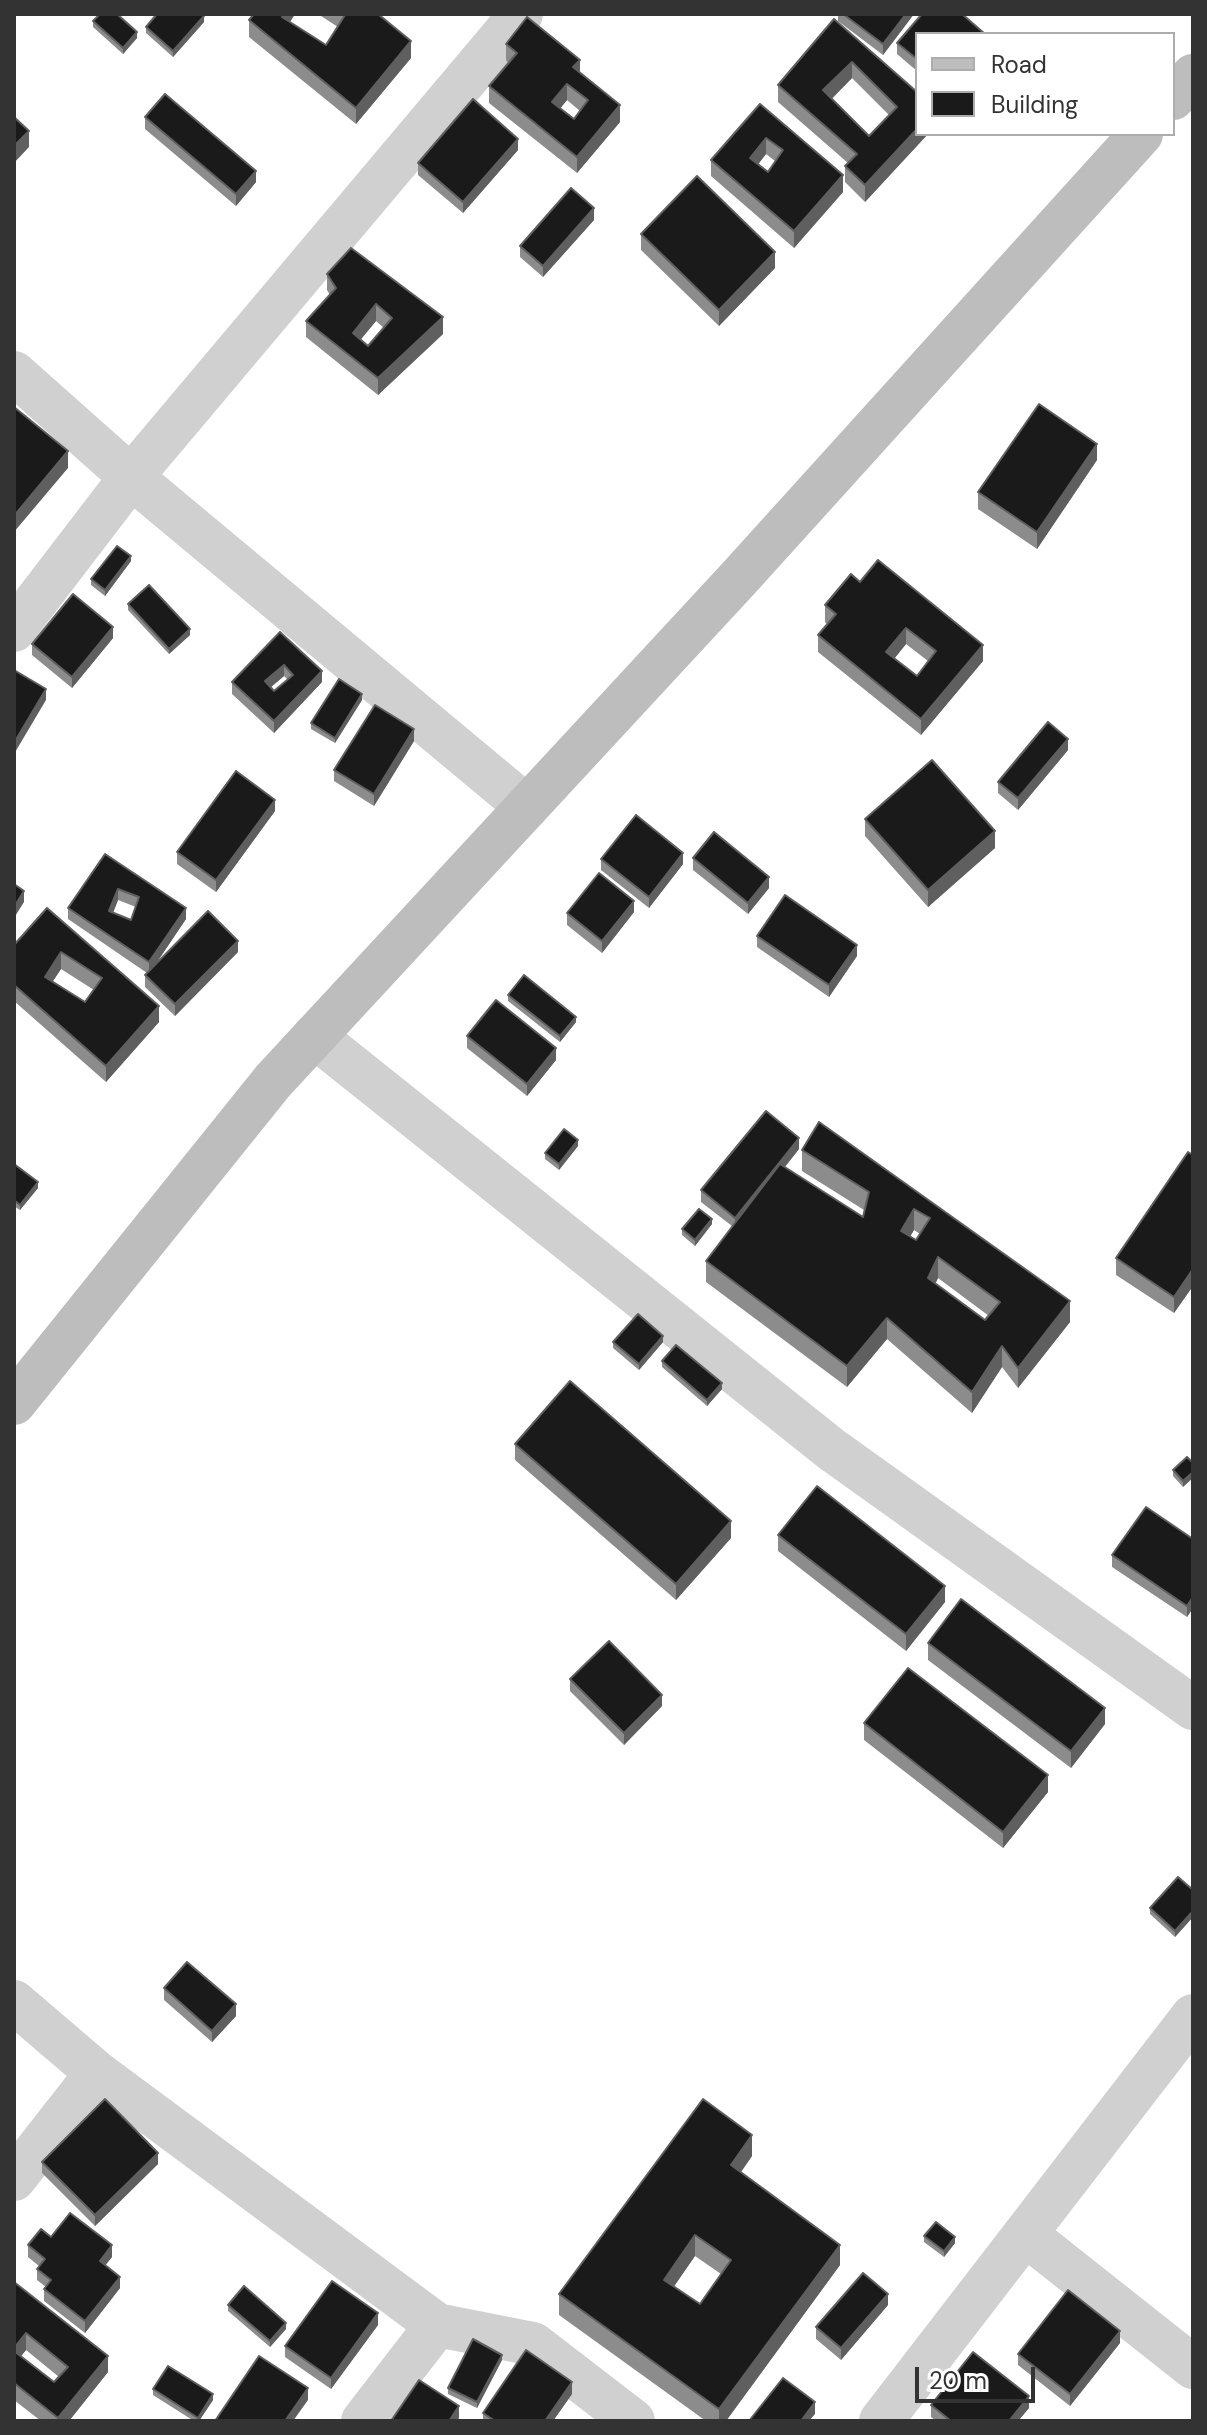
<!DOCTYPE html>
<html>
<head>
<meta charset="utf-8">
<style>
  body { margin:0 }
  #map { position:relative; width:1207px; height:2435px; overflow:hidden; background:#fff; font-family:"DM Sans",sans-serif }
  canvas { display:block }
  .frame { position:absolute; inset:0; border:16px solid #333; pointer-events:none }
  .legend { position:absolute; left:915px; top:32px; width:260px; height:104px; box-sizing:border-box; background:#fff; border:2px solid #adadad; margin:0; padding:10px 14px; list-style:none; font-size:24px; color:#333 }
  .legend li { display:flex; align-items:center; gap:16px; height:40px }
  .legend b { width:40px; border:2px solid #adadad }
  .scale { position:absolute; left:915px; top:2367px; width:120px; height:36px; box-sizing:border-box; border:4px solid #333; border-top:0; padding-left:10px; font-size:24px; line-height:28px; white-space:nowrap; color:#333; -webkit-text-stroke:6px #fff; paint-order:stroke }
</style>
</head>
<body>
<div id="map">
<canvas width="1207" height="2435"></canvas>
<div class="frame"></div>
<ul class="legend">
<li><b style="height:10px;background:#bdbdbd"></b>Road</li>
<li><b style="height:22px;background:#1a1a1a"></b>Building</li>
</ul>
<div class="scale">20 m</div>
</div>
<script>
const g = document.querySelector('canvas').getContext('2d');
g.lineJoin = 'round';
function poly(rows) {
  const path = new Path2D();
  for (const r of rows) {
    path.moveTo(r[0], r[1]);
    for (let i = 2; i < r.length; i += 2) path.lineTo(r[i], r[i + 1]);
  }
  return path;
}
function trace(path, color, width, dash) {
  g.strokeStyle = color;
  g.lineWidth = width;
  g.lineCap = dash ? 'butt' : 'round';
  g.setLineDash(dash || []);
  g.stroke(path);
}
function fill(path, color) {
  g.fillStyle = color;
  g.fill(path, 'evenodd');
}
const street = poly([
  [14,373,131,477,527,807],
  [14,630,131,477,521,14],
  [314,1036,831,1449,1193,1708],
  [14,2002,97,2073,437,2325,533,2344,633,2421],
  [14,2179,97,2073],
  [1025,2234,1193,2367],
  [363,2421,437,2325],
  [881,2421,1193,2016]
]);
const secondary = poly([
  [1173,98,1193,76],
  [14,1403,273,1081,738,579,1141,134]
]);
const wall = poly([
  [295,14,290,22,326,45,338,27,318,14,378,14,411,58,356,124,249,37,249,20],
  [838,14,914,14,883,55,838,21],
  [834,19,917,134,928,134,865,202,845,182,845,166,848,163,778,102,778,85],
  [852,78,889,115,869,136,832,99],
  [93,21,137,38,123,54,93,27],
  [204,22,173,57,146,33,146,27],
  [917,34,917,71,897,54,897,43],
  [506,44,580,73,620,122,577,173,489,103,489,86,508,63,506,60],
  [567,100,580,111,574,119,560,108],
  [760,104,843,192,794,248,711,176,711,160],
  [766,154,775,161,768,172,758,164],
  [145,117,256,182,236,206,145,129],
  [518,150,463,213,418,175,418,163],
  [594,220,543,277,520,257,520,246],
  [641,234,775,268,719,326,641,250],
  [327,274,443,334,378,395,306,337,306,321,330,295,327,290],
  [376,321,384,328,368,346,360,340],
  [1097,460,1037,549,978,509,978,492],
  [131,561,105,596,91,585,91,579],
  [860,582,983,661,921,735,818,652,818,635,827,624,825,622,825,605],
  [906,644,928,661,917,676,894,659],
  [128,604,190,635,169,654,128,610],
  [280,632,322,682,274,733,232,694,232,682],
  [284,676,288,680,274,691,271,687],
  [113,638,72,688,32,655,32,644],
  [362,700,335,743,311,729,311,723],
  [414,741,374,806,334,781,334,770],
  [1068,750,1018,810,998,793,998,782],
  [275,811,216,892,177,864,177,852],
  [865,819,995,848,928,907,865,836],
  [105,854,186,919,155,965,238,952,175,1016,145,987,145,975,147,973,68,919,68,908],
  [118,900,136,907,131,920,113,913],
  [693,858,769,888,748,914,693,870],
  [601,859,683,864,649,908,601,870],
  [47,908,159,1022,106,1082,14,1001,14,945],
  [61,969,94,990,85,1002,53,981],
  [634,912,602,953,567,925,567,913],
  [757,936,857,956,829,997,757,947],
  [508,995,576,1022,560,1042,508,1001],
  [467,1036,556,1060,527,1096,467,1048],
  [819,1122,1070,1322,1018,1388,1002,1367,972,1413,887,1339,847,1387,706,1282,706,1261,732,1226,701,1202,701,1190,799,1149,785,1167,863,1217,864,1210,802,1171,802,1150],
  [914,1230,920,1234,916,1240,910,1236],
  [938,1278,989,1316,985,1320,935,1284],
  [578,1146,559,1170,545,1159,545,1153],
  [1193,1155,1193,1286,1174,1313,1116,1275,1116,1258],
  [14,1164,38,1188,20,1210,14,1206],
  [712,1224,695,1246,682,1235,682,1229],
  [613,1342,663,1342,639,1370,613,1348],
  [662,1361,722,1389,707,1406,662,1367],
  [515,1444,731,1538,676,1600,515,1460],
  [1187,1457,1183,1487,1173,1476,1173,1470],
  [778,1535,945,1602,906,1651,778,1551],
  [1193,1539,1193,1608,1187,1617,1112,1567,1112,1555],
  [928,1643,1105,1724,1071,1768,928,1660],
  [570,1679,662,1706,624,1745,570,1691],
  [864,1723,1048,1792,1003,1848,864,1740],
  [1193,1890,1193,1917,1175,1937,1150,1914,1150,1908],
  [164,1988,236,2016,212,2042,164,2000],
  [752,2156,741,2172,840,2265,726,2421,706,2421,559,2315,559,2294],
  [695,2256,721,2274,700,2304,674,2286],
  [42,2162,158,2164,95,2226,42,2173],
  [924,2236,955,2243,944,2257,924,2242],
  [51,2237,112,2257,105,2265,120,2288,85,2333,44,2301,44,2289,46,2287,37,2280,37,2269,39,2266,28,2257,28,2245],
  [14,2282,108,2372,69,2421,41,2421,14,2400],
  [26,2350,59,2377,54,2382,21,2356],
  [228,2305,286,2329,270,2347,228,2311],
  [888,2305,841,2360,816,2339,816,2327],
  [378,2325,331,2389,285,2357,285,2346],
  [1120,2343,1070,2406,1018,2365,1018,2354],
  [502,2360,477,2408,448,2394,448,2388],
  [153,2389,213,2400,199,2421,194,2421,153,2395],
  [572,2394,553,2421,483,2421,483,2413],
  [931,2405,1029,2408,1018,2421,936,2421,931,2417]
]);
const shadedWall = poly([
  [284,14,295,14,282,34,282,17],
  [906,14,914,14,883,55,883,44],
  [204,16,204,22,173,57,173,51],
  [137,32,137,38,123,54,123,48],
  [411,41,411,58,356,124,356,108],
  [580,60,580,76,573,67],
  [852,62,852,78,823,107,823,90],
  [567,84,567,100,552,119,552,102],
  [620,105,620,122,577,173,577,157],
  [917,129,917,134,928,134,865,202,865,185],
  [29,131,29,147,14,163,14,146],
  [766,138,766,154,750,175,750,158],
  [518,139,518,150,463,213,463,202],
  [256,171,256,182,236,206,236,194],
  [843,175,843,192,794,248,794,231],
  [594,208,594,220,543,277,543,266],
  [775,252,775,268,719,326,719,310],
  [376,304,376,321,353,349,353,333],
  [443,317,443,334,378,395,378,378],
  [1097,444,1097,460,1037,549,1037,532],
  [68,451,68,468,14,532,14,516],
  [131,556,131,561,105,596,105,590],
  [113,627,113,638,72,688,72,677],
  [906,628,906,644,886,669,886,652],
  [190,629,190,635,169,654,169,649],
  [983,645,983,661,921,735,921,719],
  [284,665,284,676,265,692,265,681],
  [322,671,322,682,274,733,274,721],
  [46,689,46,700,14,754,14,743],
  [362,694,362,700,335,743,335,738],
  [414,729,414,741,374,806,374,794],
  [1068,739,1068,750,1018,810,1018,798],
  [275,800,275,811,216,892,216,880],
  [995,831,995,848,928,907,928,890],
  [683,853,683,864,649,908,649,897],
  [769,877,769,888,748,914,748,903],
  [118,889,118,900,109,923,109,911],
  [24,891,24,902,14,918,14,907],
  [634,901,634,912,602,953,602,941],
  [186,908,186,919,149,974,149,962],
  [238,941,238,952,175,1016,175,1004],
  [857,945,857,956,829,997,829,985],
  [61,952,61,969,45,993,45,977],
  [159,1006,159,1022,106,1082,106,1066],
  [576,1017,576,1022,560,1042,560,1036],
  [556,1048,556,1060,527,1096,527,1084],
  [799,1138,799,1149,735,1229,735,1218],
  [578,1140,578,1146,559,1170,559,1164],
  [38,1182,38,1188,20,1210,20,1205],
  [914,1209,914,1230,901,1252,901,1231],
  [712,1219,712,1224,695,1246,695,1240],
  [938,1257,938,1278,928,1299,928,1278],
  [1193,1269,1193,1286,1174,1313,1174,1297],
  [1070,1301,1070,1322,1018,1388,1018,1368],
  [887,1318,887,1339,847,1387,847,1366],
  [663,1336,663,1342,639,1370,639,1364],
  [1002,1346,1002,1367,972,1413,972,1392],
  [722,1383,722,1389,707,1406,707,1400],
  [1193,1472,1193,1478,1183,1487,1183,1481],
  [731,1521,731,1538,676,1600,676,1584],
  [945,1586,945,1602,906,1651,906,1634],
  [1193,1597,1193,1608,1187,1617,1187,1606],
  [662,1695,662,1706,624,1745,624,1733],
  [1105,1708,1105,1724,1071,1768,1071,1751],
  [1048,1775,1048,1792,1003,1848,1003,1832],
  [1193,1911,1193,1917,1175,1937,1175,1931],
  [236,2004,236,2016,212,2042,212,2031],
  [752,2135,752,2156,731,2186,731,2165],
  [158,2153,158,2164,95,2226,95,2215],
  [695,2235,695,2256,664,2301,664,2280],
  [955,2237,955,2243,944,2257,944,2251],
  [112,2245,112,2257,100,2272,100,2261],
  [840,2245,840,2265,726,2421,719,2421,719,2409],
  [120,2277,120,2288,85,2333,85,2321],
  [888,2294,888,2305,841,2360,841,2348],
  [378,2313,378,2325,331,2389,331,2378],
  [286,2323,286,2329,270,2347,270,2341],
  [1120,2331,1120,2343,1070,2406,1070,2394],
  [26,2333,26,2350,14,2365,14,2348],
  [502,2355,502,2360,477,2408,477,2402],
  [108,2356,108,2372,69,2421,58,2421,58,2418],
  [572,2382,572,2394,553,2421,545,2421],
  [308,2388,308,2400,293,2421,285,2421],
  [213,2394,213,2400,199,2421,198,2421,198,2418],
  [1029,2396,1029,2408,1018,2421,1009,2421],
  [815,2402,815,2414,809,2421,801,2421],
  [459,2406,459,2418,457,2421,449,2421]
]);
const building = poly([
  [100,14,117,14,137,32,123,48,93,21,100,14],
  [157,14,201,14,204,16,173,51,146,27,157,14],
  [254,14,284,14,282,17,326,45,345,15,344,14,378,14,411,41,356,108,249,20,254,14],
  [843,14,906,14,883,44,843,14],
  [922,14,962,14,985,34,917,34,917,59,897,43,922,14],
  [527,17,580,60,573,67,620,105,577,157,489,86,517,53,506,44,527,17],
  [567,84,588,100,574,119,552,102,567,84],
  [834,19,917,92,917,129,865,185,845,166,857,154,778,85,834,19],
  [852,62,897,107,869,136,823,90,852,62],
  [165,94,256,171,236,194,145,117,165,94],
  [473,99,518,139,463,202,418,163,473,99],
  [760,104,843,175,794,231,711,160,760,104],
  [766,138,783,150,768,172,750,158,766,138],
  [14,117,29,131,14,146,14,117],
  [697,176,775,252,719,310,641,234,697,176],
  [571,188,594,208,543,266,520,246,571,188],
  [351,248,443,317,378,378,306,321,336,288,327,274,351,248],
  [376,304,392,318,368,346,353,333,376,304],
  [1039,404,1097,444,1037,532,978,492,1039,404],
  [14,407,68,451,14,516,14,407],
  [117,546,131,556,105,590,91,579,117,546],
  [878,560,983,645,921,719,818,635,836,614,825,605,851,574,860,582,878,560],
  [906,628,936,651,917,676,886,652,906,628],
  [149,585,190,629,169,649,128,604,149,585],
  [73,594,113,627,72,677,32,644,73,594],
  [280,632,322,671,274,721,232,682,280,632],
  [284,665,293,675,274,691,265,681,284,665],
  [14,670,46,689,14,743,14,670],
  [339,679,362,694,335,738,311,723,339,679],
  [375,705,414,729,374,794,334,770,375,705],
  [1048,722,1068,739,1018,798,998,782,1048,722],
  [932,760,995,831,928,890,865,819,932,760],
  [236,771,275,800,216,880,177,852,236,771],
  [636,815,683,853,649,897,601,859,636,815],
  [714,832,769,877,748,903,693,858,714,832],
  [105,854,186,908,149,962,68,908,105,854],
  [118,889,139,897,131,920,109,911,118,889],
  [599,873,634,901,602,941,567,913,599,873],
  [14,884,24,891,14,907,14,884],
  [785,895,857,945,829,985,757,936,785,895],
  [47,908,159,1006,106,1066,14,985,14,945,47,908],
  [61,952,102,978,85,1002,45,977,61,952],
  [208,911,238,941,175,1004,145,975,208,911],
  [524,975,576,1017,560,1036,508,995,524,975],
  [496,1000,556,1048,527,1084,467,1036,496,1000],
  [766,1111,799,1138,735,1218,701,1190,766,1111],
  [819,1122,1070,1301,1018,1368,1002,1346,972,1392,887,1318,847,1366,706,1261,780,1164,863,1217,869,1192,802,1150,819,1122],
  [914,1209,930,1218,916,1240,901,1231,914,1209],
  [938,1257,1000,1302,985,1320,928,1278,938,1257],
  [564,1129,578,1140,559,1164,545,1153,564,1129],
  [1188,1152,1193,1155,1193,1269,1174,1297,1116,1258,1188,1152],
  [14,1164,38,1182,20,1205,14,1200,14,1164],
  [699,1209,712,1219,695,1240,682,1229,699,1209],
  [638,1314,663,1336,639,1364,613,1342,638,1314],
  [676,1345,722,1383,707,1400,662,1361,676,1345],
  [570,1381,731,1521,676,1584,515,1444,570,1381],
  [1187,1457,1193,1463,1193,1472,1183,1481,1173,1470,1187,1457],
  [817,1486,945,1586,906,1634,778,1535,817,1486],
  [1146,1507,1193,1539,1193,1597,1187,1606,1112,1555,1146,1507],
  [961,1599,1105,1708,1071,1751,928,1643,961,1599],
  [609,1641,662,1695,624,1733,570,1679,609,1641],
  [908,1668,1048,1775,1003,1832,864,1723,908,1668],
  [1178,1877,1193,1890,1193,1911,1175,1931,1150,1908,1178,1877],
  [187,1962,236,2004,212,2031,164,1988,187,1962],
  [105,2099,158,2153,95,2215,42,2162,105,2099],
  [703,2099,752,2135,731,2165,840,2245,719,2409,559,2294,703,2099],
  [695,2235,731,2260,700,2304,664,2280,695,2235],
  [70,2213,112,2245,100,2261,120,2277,85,2321,44,2289,51,2280,37,2269,45,2259,28,2245,41,2229,51,2237,70,2213],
  [936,2222,955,2237,944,2251,924,2236,936,2222],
  [863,2273,888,2294,841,2348,816,2327,863,2273],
  [332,2281,378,2313,331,2378,285,2346,332,2281],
  [14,2282,108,2356,58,2418,14,2383,14,2351,54,2382,68,2367,26,2333,14,2348,14,2282],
  [244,2286,286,2323,270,2341,228,2305,244,2286],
  [1068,2290,1120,2331,1070,2394,1018,2354,1068,2290],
  [473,2339,502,2355,477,2402,448,2388,473,2339],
  [526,2350,572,2382,545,2421,495,2421,483,2413,526,2350],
  [973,2352,1029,2396,1009,2421,951,2421,931,2405,973,2352],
  [259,2356,308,2388,285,2421,215,2421,259,2356],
  [168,2366,213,2394,198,2418,153,2389,168,2366],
  [783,2378,815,2402,801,2421,749,2421,783,2378],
  [419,2380,459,2406,449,2421,391,2421,419,2380]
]);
trace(street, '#d0d0d0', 44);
trace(secondary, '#bdbdbd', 44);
fill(wall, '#8c8c8c');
fill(shadedWall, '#5f5f5f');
fill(building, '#1a1a1a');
trace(building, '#5f5f5f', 2);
</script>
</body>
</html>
